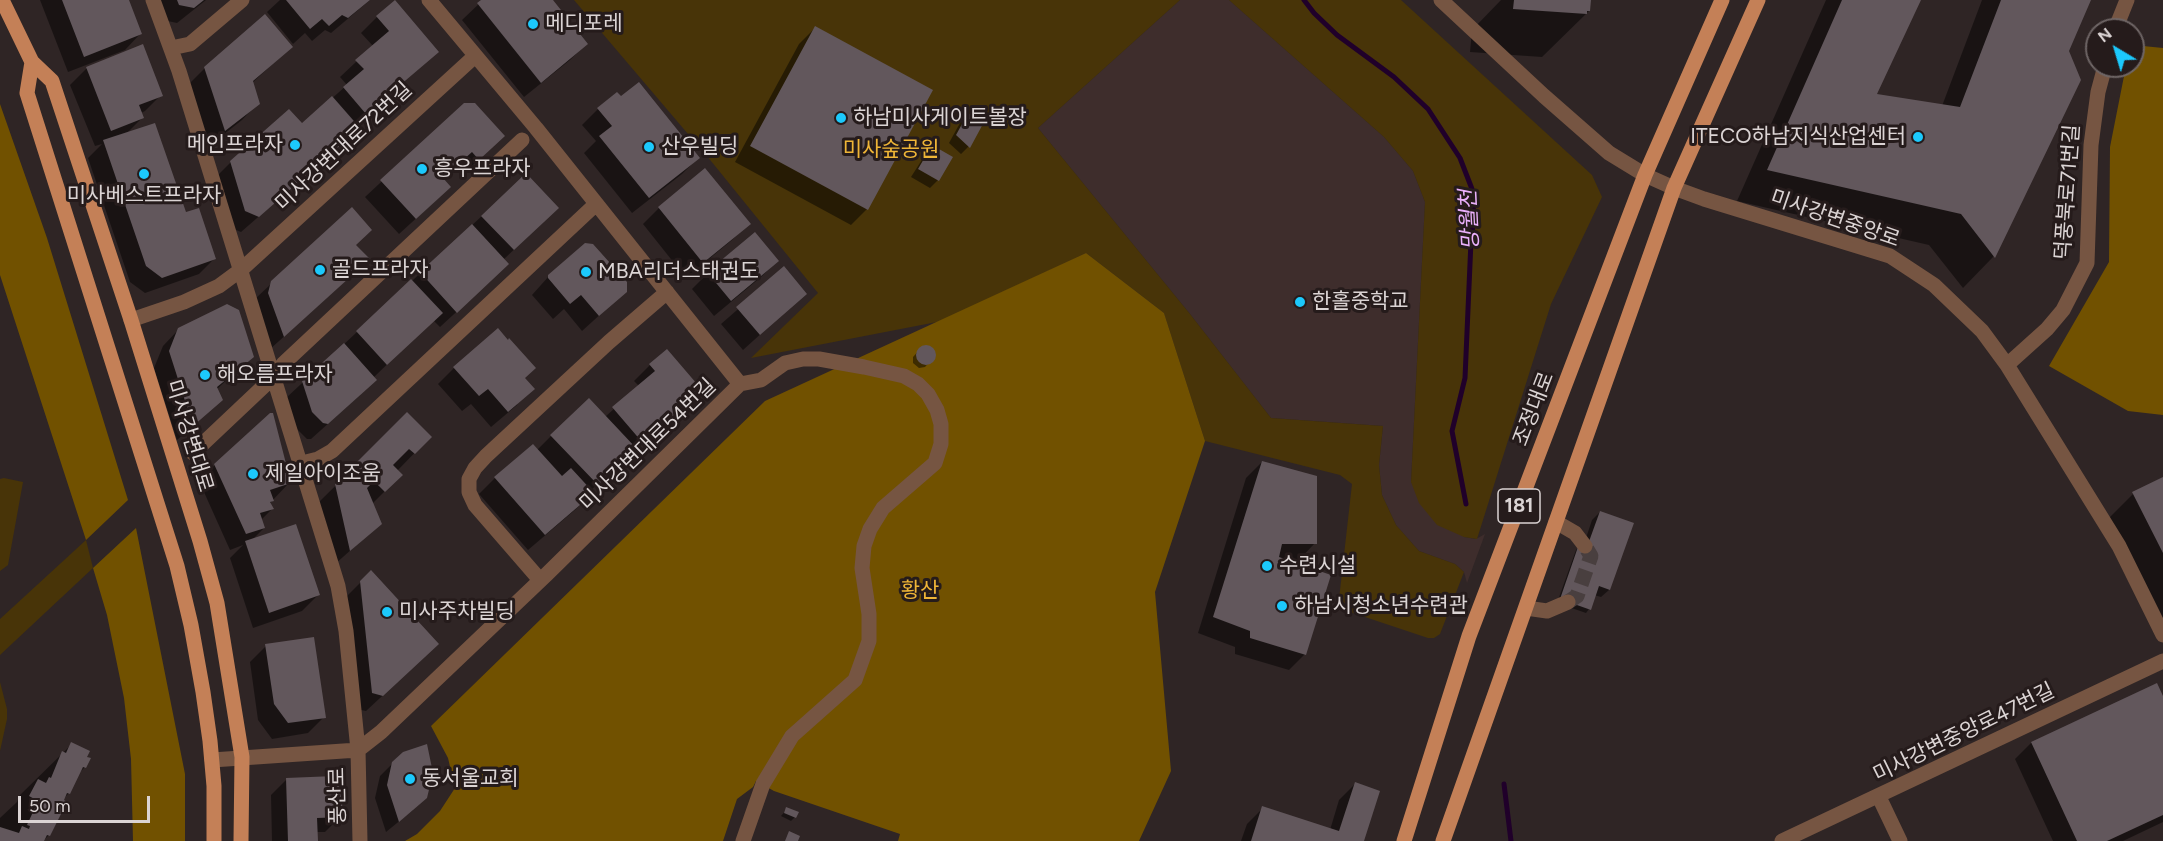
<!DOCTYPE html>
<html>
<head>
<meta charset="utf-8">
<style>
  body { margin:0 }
  #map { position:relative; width:2163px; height:841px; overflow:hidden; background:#2f2525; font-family:Figtree,sans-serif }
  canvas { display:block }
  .north { position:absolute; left:2085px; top:18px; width:60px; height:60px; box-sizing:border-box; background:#251b1b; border:2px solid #6e6565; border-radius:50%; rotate:322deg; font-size:16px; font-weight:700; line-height:24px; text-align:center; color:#dbd4d4 }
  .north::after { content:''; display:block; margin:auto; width:21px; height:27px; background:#1cc9fc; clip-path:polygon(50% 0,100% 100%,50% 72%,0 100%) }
  .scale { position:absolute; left:18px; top:796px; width:132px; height:27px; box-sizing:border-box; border:3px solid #dbd4d4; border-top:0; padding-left:8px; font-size:18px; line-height:21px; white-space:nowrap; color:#dbd4d4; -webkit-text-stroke:4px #251b1b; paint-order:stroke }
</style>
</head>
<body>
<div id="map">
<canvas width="2163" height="841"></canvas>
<div class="north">N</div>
<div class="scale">50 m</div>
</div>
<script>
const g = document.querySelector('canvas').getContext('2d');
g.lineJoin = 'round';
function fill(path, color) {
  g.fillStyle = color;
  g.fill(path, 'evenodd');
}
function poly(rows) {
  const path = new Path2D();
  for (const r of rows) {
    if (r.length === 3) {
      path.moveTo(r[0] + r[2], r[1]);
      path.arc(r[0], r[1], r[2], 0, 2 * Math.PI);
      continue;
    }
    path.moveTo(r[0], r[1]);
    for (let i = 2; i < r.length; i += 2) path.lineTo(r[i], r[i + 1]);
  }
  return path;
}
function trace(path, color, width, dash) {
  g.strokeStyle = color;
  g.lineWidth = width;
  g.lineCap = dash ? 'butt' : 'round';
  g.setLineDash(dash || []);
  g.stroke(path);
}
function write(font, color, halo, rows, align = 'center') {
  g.font = font + ' Figtree,"Noto Sans KR",sans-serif';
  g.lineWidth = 6;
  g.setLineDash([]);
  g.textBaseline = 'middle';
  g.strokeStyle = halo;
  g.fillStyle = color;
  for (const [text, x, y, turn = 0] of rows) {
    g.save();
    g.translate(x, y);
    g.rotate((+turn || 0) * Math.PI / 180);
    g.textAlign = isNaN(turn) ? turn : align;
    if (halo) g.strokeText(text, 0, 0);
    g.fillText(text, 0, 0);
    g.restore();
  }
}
const built = poly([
  [1180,0,1229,0,1384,137,1413,171,1425,202,1411,482,1464,537,1476,539,1485,534,1467,583,1464,572,1455,564,1419,551,1396,525,1382,495,1379,465,1383,426,1271,418,1190,314,1038,128]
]);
const green = poly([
  [574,0,1180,0,1038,128,1190,314,1271,418,1383,426,1379,465,1382,495,1396,525,1419,551,1455,564,1464,572,1440,634,1434,638,1428,638,1338,608,1352,484,1340,475,1205,441,1164,313,1086,253,942,321,751,358,818,293,711,161],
  [1229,0,1401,0,1592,175,1602,197,1551,304,1477,539,1464,537,1437,525,1419,503,1411,482,1425,202,1413,171,1384,137],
  [4,478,23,482,8,565,0,571,0,479],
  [86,540,93,568,0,655,0,619],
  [0,682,7,709,7,719,0,751]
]);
const forest = poly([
  [2133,45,2163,48,2163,415,2128,411,2049,366,2109,262,2110,147,2126,66,2133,66],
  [0,104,47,238,128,500,86,540,0,275],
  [1086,253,1164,313,1205,441,1155,592,1171,771,1139,841,898,841,900,834,774,791,756,781,753,787,737,799,723,841,405,841,417,834,440,811,455,788,448,758,431,726,765,401],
  [136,528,185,774,185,841,133,841,131,759,124,698,107,615,93,568]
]);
const shadow = poly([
  [40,0,128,0,141,33,125,50,68,72],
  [155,0,206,0,177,23,163,20],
  [280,0,370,0,331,33,325,30,312,41,305,33,293,44,267,12],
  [483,0,551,0,586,44,570,60,524,97,462,20],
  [1501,0,1590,0,1589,11,1542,57,1470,52,1472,30],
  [1826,0,1919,0,1875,96,1942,106,1982,0,2090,0,2067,51,2080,79,1993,257,1963,288,1929,245,1737,201],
  [377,17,437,52,355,124,342,144,241,232,229,227,214,179,231,162,302,125,347,85,340,77,373,46,361,33],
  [815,28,867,209,851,225,735,162,799,44],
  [142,46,161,95,145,111,141,113,142,118,126,134,215,258,199,274,145,293,130,282,88,158,102,144,95,146,70,85,86,69],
  [291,47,252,83,258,103,242,120,209,146,188,85,205,68],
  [465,104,487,152,462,175,455,167,442,179,433,203,399,234,365,197],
  [598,109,698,158,682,174,632,213,584,153,596,141,582,125],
  [968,115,982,123,968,147,961,154,949,143,960,123],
  [932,147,938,180,930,188,911,177,925,155],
  [705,171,748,224,732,240,686,278,643,224,659,208],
  [526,175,541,224,503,260,491,280,440,327,433,320,373,378,359,396,311,439,307,439,296,428,286,398],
  [354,245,352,275,268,351,255,299,272,283],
  [777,261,761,277,714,316,692,289,708,273],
  [784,269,805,294,743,350,721,324],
  [549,276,625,292,582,331,564,309,553,319,532,295],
  [179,329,252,357,217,389,221,400,177,440,154,368,163,346],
  [922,347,929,347,934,351,934,357,925,367,919,368,913,363,913,357],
  [650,365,691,398,590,491,592,493,576,509,528,550,479,494,495,478,537,450,551,436,605,417,639,386,634,381],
  [454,368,524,378,517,405,491,427,471,404,462,411,438,384],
  [407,415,430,437,397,471,401,475,372,504,380,524,334,565,319,502],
  [1262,462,1315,543,1299,560,1283,560,1305,654,1289,670,1235,654,1235,647,1198,633,1246,478],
  [215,465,289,483,270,503,272,509,261,520,264,528,251,541,318,595,302,611,253,628,230,558,243,545,230,550,199,481],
  [2163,478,2163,638,2102,525,2133,494],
  [1600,512,1609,590,1601,597,1594,595,1589,609,1586,613,1557,603,1576,550,1580,546,1583,547,1592,520],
  [361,582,421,660,366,711,356,709,345,598],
  [266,646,324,717,308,733,272,739,258,720,250,662],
  [2163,700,2163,822,2123,841,2053,841,2015,759,2031,743],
  [72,744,85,767,78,774,69,793,61,801,49,835,43,841,0,841,0,818,17,802,19,796],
  [393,763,413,810,386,832,375,798,380,776],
  [287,779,341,816,325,832,316,832,316,841,272,841,271,795],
  [1355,784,1363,841,1241,841,1247,824,1263,808,1330,830,1339,800],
  [787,809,795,817,791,821,781,816]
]);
const stream = poly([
  [1304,0,1314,13,1337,35,1394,77,1428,109,1460,158,1472,189,1474,218,1471,241,1465,378,1452,431,1466,504],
  [1504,784,1511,841]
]);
const building = poly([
  [62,0,129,0,142,34,84,57],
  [177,0,204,0,194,8,179,5],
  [286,0,370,0,348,18,342,15,329,26,322,19,310,29],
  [395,0,439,52,366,114,343,87,364,69,355,60,389,31,376,16],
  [481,0,553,0,588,44,541,83,477,3],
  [1514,0,1591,0,1590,11,1587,11,1587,14,1513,9],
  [1842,0,1921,0,1877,94,1960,107,2001,0,2091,0,2069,51,2081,80,1995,258,1961,214,1767,170],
  [265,14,293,47,253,81,260,104,225,131,204,67],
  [815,26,933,90,868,210,750,146],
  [143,44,163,96,139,105,144,118,111,131,86,67],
  [639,82,700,158,649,198,599,136,612,126,597,108,617,92,621,96],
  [332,96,360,128,259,217,245,211,230,161,289,109,302,123],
  [464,103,475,103,505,136,479,160,472,152,443,178,451,187,416,219,380,180],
  [968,113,984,122,970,148,956,135],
  [155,123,186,212,199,208,216,259,162,278,146,266,103,140],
  [932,145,953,157,939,181,918,169],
  [705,168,751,224,703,263,658,207],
  [526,173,559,208,514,250,481,216],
  [352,207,372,230,356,245,370,259,284,337,268,293,271,281],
  [472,224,509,264,457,313,420,272],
  [755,232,779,261,731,301,707,272],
  [585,243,593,244,627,282,627,292,599,316,581,295,570,304,548,278,548,275],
  [784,266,807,294,760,335,736,307],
  [411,279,443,313,387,365,356,331],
  [227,304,239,310,254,357,217,387,223,400,193,426,169,351,178,328],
  [498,328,508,340,509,338,536,368,525,378,535,389,508,412,488,389,479,396,453,367],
  [344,343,377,380,328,424,323,423,312,412,302,381],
  [926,355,10],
  [667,349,697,384,693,399,642,442,612,407,655,371,649,364],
  [589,398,636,448,598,485,550,435],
  [407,412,432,437,415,454,409,449,393,465,403,475,385,492,374,481,367,488,382,524,350,551,335,484],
  [270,413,273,413,291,483,270,490,274,501,270,502,274,509,260,513,265,528,246,534,214,464],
  [533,444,562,476,571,468,594,493,545,535,494,477],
  [1262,461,1317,476,1317,544,1282,544,1279,557,1331,575,1306,655,1250,638,1250,631,1213,617],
  [2163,477,2163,553,2132,492],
  [1600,511,1634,523,1610,590,1599,586,1591,610,1560,599,1579,544,1587,547],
  [296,524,320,595,269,613,245,541],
  [371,570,439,644,383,696,372,693,360,581],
  [314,637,326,718,288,723,274,704,265,644],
  [2157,683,2163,696,2163,815,2107,841,2077,841,2031,742],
  [71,742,90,751,87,757,91,758,86,768,83,767,70,794,67,793,64,800,67,802,50,836,47,835,44,841,0,841,0,827,19,833,22,826,29,829,30,826,27,825,38,801,29,796,38,779,46,783,49,777,51,778,62,751,66,753],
  [427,744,433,773,427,798,399,822,387,785,392,762,403,752],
  [335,776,341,785,343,817,317,818,318,841,288,841,286,778],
  [1355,782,1380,791,1364,841,1251,841,1262,806,1339,831],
  [786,807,799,812,796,818,784,813],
  [789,831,800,836,798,841,785,841]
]);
const minorTunnel = poly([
  [1568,602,1577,596,1591,556,1585,546]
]);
const minor = poly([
  [153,0,179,71,338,586,346,631,358,750,360,841],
  [429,0,536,128,740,384],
  [1441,0,1544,96,1609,153,1645,175,1674,188,1704,199,1890,256,1934,285,1982,331,2007,365,2119,546,2163,635],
  [2115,30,2127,0],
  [171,48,190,44,242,0],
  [131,320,184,302,219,286,242,269,475,56],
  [283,364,522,140],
  [2007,365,2047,329,2063,310,2087,263,2091,145,2098,92,2105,66],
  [740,384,761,380,785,363,803,359,819,359,864,367,904,376,918,384,928,394,937,410,941,424,941,444,935,463,883,508,870,529,864,546,862,568,869,614,869,641,855,680,792,736,763,784,743,841],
  [193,453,265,385],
  [302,463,318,459,332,451,596,204],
  [1556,522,1575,533,1585,546],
  [540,580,475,505,469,492,469,479,475,468,486,456,609,342,667,292],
  [1526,608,1547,611,1568,602],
  [212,760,358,750,381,732,547,574,740,384],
  [1879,797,1900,841],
  [1782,841,2163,661]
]);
const major = poly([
  [2,0,32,62,52,81,131,320,200,541,217,603,242,757,241,841],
  [32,62,27,93,177,566,191,625,203,692,210,741,214,786,214,841],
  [1404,841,1469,636,1645,175,1722,0],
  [1443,841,1674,188,1758,0]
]);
const markers = [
  [533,24,6,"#1cc9fc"],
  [841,118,6,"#1cc9fc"],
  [1918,137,6,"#1cc9fc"],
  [295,145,6,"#1cc9fc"],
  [649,147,6,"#1cc9fc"],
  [422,169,6,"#1cc9fc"],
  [144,174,6,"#1cc9fc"],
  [320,270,6,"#1cc9fc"],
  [586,272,6,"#1cc9fc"],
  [1300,302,6,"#1cc9fc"],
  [205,375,6,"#1cc9fc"],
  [253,474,6,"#1cc9fc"],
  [1267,566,6,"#1cc9fc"],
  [1282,606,6,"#1cc9fc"],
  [387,612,6,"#1cc9fc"],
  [410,779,6,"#1cc9fc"]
];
const shields = [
  [1519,506,42]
];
const shieldNames = [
  ["181",1519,506]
];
const poiNames = [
  ["메디포레",545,24],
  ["하남미사게이트볼장",853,118],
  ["ITECO하남지식산업센터",1906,137,"right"],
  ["메인프라자",283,145,"right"],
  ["산우빌딩",661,147],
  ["흥우프라자",434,169],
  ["미사베스트프라자",144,196,"center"],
  ["골드프라자",332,270],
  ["MBA리더스태권도",598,272],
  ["한홀중학교",1312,302],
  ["해오름프라자",217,375],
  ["제일아이조움",265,474],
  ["수련시설",1279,566],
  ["하남시청소년수련관",1294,606],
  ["미사주차빌딩",399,612],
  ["동서울교회",422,779]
];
const streetNames = [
  ["미사강변대로72번길",344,147,-43],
  ["덕풍북로71번길",2068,192,-86],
  ["미사강변중앙로",1835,219,19],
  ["조정대로",1534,409,-69],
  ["미사강변대로",189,436,73],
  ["미사강변대로54번길",648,445,-44],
  ["미사강변중앙로47번길",1964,733,-26],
  ["풍산로",338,796,-91]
];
const parkNames = [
  ["미사숲공원",891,150],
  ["황산",920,591]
];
const waterNames = [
  ["망월천",1470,220,-93]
];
fill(built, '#3e2d2c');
fill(green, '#483408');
fill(forest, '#715100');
fill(shadow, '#0007');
trace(stream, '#20002a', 5);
fill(building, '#62575c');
trace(minorTunnel, '#493f3f', 15, [15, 8]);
trace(minor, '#765542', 15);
trace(major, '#c48057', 15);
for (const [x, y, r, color] of markers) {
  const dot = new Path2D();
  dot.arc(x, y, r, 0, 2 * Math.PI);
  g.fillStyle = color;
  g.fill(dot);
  trace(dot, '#251b1b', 2);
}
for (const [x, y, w] of shields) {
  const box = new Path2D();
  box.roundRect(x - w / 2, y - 17, w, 34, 4.5);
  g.fillStyle = '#251b1b';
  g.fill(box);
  trace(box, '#dbd4d4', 1.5);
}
write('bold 20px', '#dbd4d4', null, shieldNames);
write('21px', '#dbd4d4', '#251b1b', poiNames, 'left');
write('21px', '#dbd4d4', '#251b1b', streetNames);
write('21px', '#efb537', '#251b1b', parkNames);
write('italic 22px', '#eab0fb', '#251b1b', waterNames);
</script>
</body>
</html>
